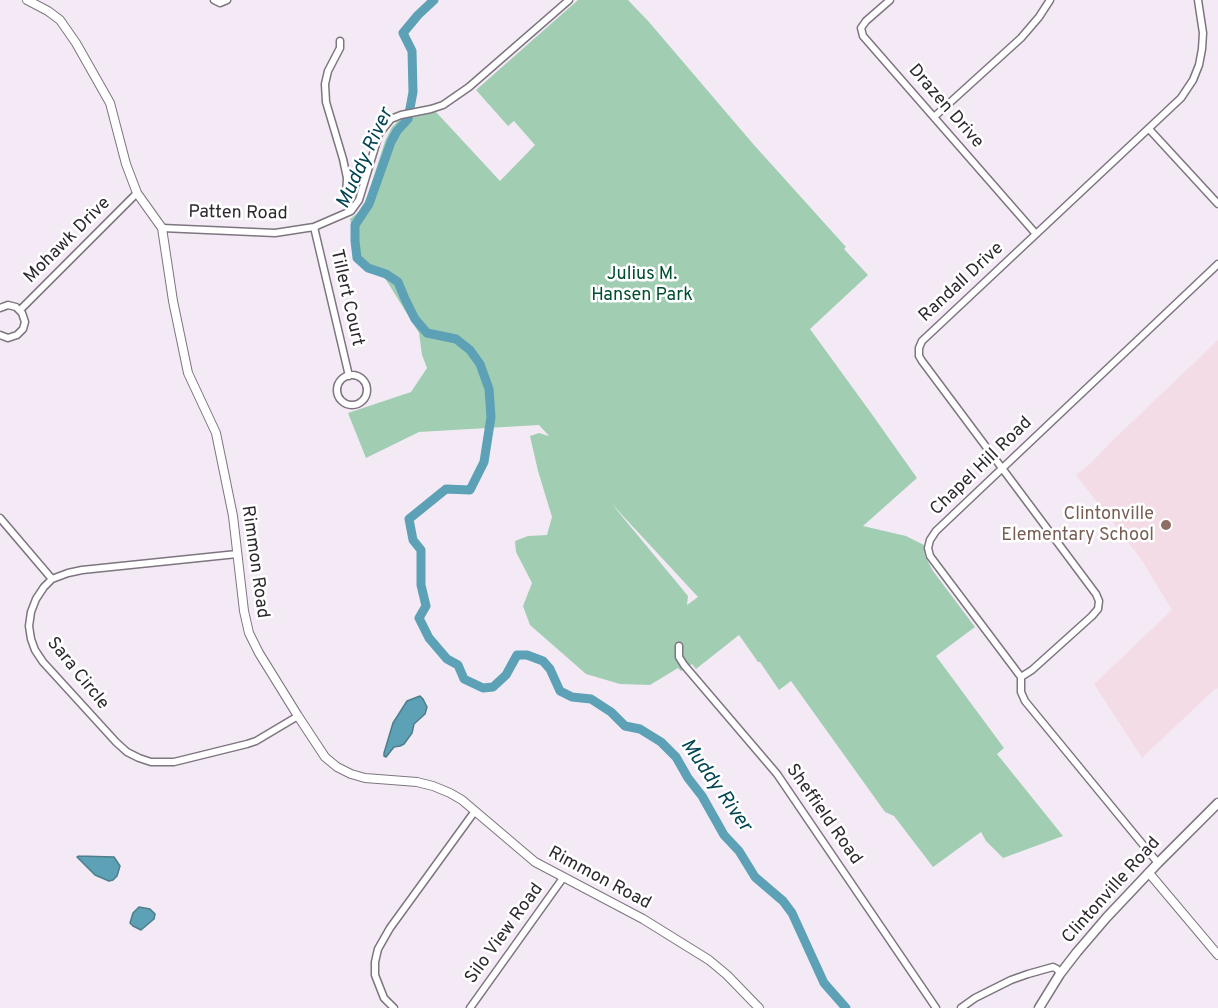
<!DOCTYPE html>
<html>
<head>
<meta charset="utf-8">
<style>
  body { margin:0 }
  canvas { display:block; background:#f4eaf5 }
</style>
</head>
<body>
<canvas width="1218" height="1008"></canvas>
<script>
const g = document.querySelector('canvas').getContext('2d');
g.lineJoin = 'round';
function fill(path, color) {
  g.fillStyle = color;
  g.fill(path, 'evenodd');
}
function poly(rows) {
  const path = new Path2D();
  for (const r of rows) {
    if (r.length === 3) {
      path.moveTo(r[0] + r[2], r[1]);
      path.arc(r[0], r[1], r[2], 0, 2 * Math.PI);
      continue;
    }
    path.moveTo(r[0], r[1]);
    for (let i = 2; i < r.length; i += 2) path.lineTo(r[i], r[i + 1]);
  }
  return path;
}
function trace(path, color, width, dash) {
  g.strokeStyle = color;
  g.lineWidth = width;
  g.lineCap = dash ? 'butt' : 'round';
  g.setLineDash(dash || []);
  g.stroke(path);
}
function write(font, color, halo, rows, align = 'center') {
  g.font = font + ' Overpass,sans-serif';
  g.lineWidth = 5;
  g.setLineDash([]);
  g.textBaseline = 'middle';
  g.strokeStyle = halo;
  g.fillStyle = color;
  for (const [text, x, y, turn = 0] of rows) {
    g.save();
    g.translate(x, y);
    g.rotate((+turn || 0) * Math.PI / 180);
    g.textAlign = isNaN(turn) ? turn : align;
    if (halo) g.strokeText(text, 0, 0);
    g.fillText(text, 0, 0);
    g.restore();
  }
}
const education = poly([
  [1218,340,1218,689,1216,688,1142,758,1094,684,1172,610,1141,559,1076,475,1090,464,1112,441]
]);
const green = poly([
  [578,0,628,0,649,22,754,145,846,247,844,249,868,275,810,329,871,413,917,478,863,526,906,536,924,545,925,556,933,571,975,627,936,656,1004,748,997,754,1063,836,1003,858,986,841,981,832,933,867,894,816,885,812,791,681,779,690,760,662,758,662,739,635,696,669,692,664,681,671,678,668,650,685,620,684,586,674,530,625,523,606,532,583,516,552,515,541,528,536,547,535,552,517,538,471,530,436,539,433,549,436,539,425,419,432,366,458,348,413,411,392,427,368,422,355,419,333,388,283,382,273,360,263,350,219,360,211,365,204,385,141,392,127,398,121,436,112,500,181,535,145,514,121,508,126,476,90],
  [611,503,698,597,687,605,688,596]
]);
const water = poly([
  [420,696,423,699,427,707,425,714,414,724,412,733,404,744,400,746,394,747,386,757,384,756,384,753,393,723,407,701,420,696],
  [79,856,114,857,120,866,117,876,113,880,109,881,95,875,77,857,79,856],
  [139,907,150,909,155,914,154,919,141,930,133,926,130,923,133,913,139,907]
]);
const river = poly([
  [434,0,418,15,403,33,412,51,413,92,408,119,397,131,391,142,369,204,355,225,355,241,357,258,368,268,386,274,398,282,405,299,415,319,427,333,456,339,470,350,480,364,489,389,491,417,484,462,470,490,446,489,409,519,413,540,421,550,421,585,426,606,419,618,429,638,447,659,458,665,464,679,483,688,493,687,506,675,517,655,527,655,543,661,550,669,560,691,572,697,591,699,611,712,625,726,640,729,661,742,676,757,688,778,702,796,724,835,739,851,755,877,783,901,792,913,824,983,846,1008]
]);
const minor = poly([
  [214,0,220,3,227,0],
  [890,0,866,21,861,28,863,36,1036,234],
  [340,41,340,48,328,71,325,84,326,102,343,159,347,178,346,199,351,211],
  [934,117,1021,38,1039,17,1050,0],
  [1149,129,1218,204],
  [314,227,349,376],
  [162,228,275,233,314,227,351,211,359,200,379,134,391,119,401,115,431,109,443,105,469,87,569,0],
  [0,308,8,305,16,307,22,313,25,322,23,329,17,335,8,338,0,335],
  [20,310,137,193],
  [352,390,15],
  [0,518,52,579],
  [237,554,82,570,68,573,52,579,44,587,36,599,31,612,29,626,31,639,35,650,43,662,116,742,127,752,139,758,151,762,174,762,247,744,256,741,298,716],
  [679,646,679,657,684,665,777,774,936,1008],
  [1021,677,1032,670,1092,616,1098,609,1099,601,1096,594,922,361,919,356,919,348,922,341,937,327,1181,98,1193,80,1199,65,1202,49,1203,33,1198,0],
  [1158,863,1025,701,1021,692,1021,677,930,556,928,548,930,540,936,531,1218,264],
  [394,1008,384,998,375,975,375,962,378,949,390,928,475,811],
  [470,1008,563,878],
  [961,1008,975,998,1011,980,1028,974,1053,967,1057,969,1060,974]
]);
const tertiary = poly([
  [27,0,48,11,60,20,76,43,110,103,126,164,137,193,162,228,173,301,188,373,216,433,233,516,244,611,249,633,259,653,298,716,325,757,337,767,351,774,365,778,417,782,433,786,450,793,462,800,535,862,643,919,709,960,727,975,759,1008],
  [1149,873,1218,955]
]);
const secondary = poly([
  [1039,1008,1060,974,1077,952,1107,917,1158,863,1218,803]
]);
const markers = [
  [1166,525,6,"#8d6e63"]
];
const streetNames = [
  ["Drazen Drive",945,107,49],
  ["Patten Road",238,214,1],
  ["Mohawk Drive",68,241,-45],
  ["Randall Drive",962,283,-43],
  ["Tillert Court",346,298,77],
  ["Chapel Hill Road",982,467,-44],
  ["Rimmon Road",254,562,82],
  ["Sara Circle",77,674,51],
  ["Sheffield Road",823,815,55],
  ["Rimmon Road",599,879,28],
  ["Clintonville Road",1112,891,-48],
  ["Silo View Road",505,934,-54]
];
const parkNames = [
  ["Julius M.",642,275],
  ["Hansen Park",642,296]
];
const educationNames = [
  ["Clintonville",1154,515],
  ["Elementary School",1154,536]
];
const waterNames = [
  ["Muddy River",366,159,-65],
  ["Muddy River",715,786,55]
];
fill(education, '#f4dce6');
fill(green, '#a1ceb3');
fill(water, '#5ca1b5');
trace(water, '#4e7d8c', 1.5);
trace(river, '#5ca1b5', 9);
trace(minor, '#7d757f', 9);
trace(tertiary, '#7d757f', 10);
trace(secondary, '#7d757f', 11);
trace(minor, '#fff', 6);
trace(tertiary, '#fff', 8);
trace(secondary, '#fff', 8);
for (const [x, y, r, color] of markers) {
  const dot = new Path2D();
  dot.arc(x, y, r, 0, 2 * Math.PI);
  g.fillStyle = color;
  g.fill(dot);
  trace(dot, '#fff', 2);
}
write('18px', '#2d292e', '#fff', streetNames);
write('18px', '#014d2f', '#fff', parkNames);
write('18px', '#785e54', '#fff', educationNames, 'right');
write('italic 20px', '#024453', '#fff', waterNames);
</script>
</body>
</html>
